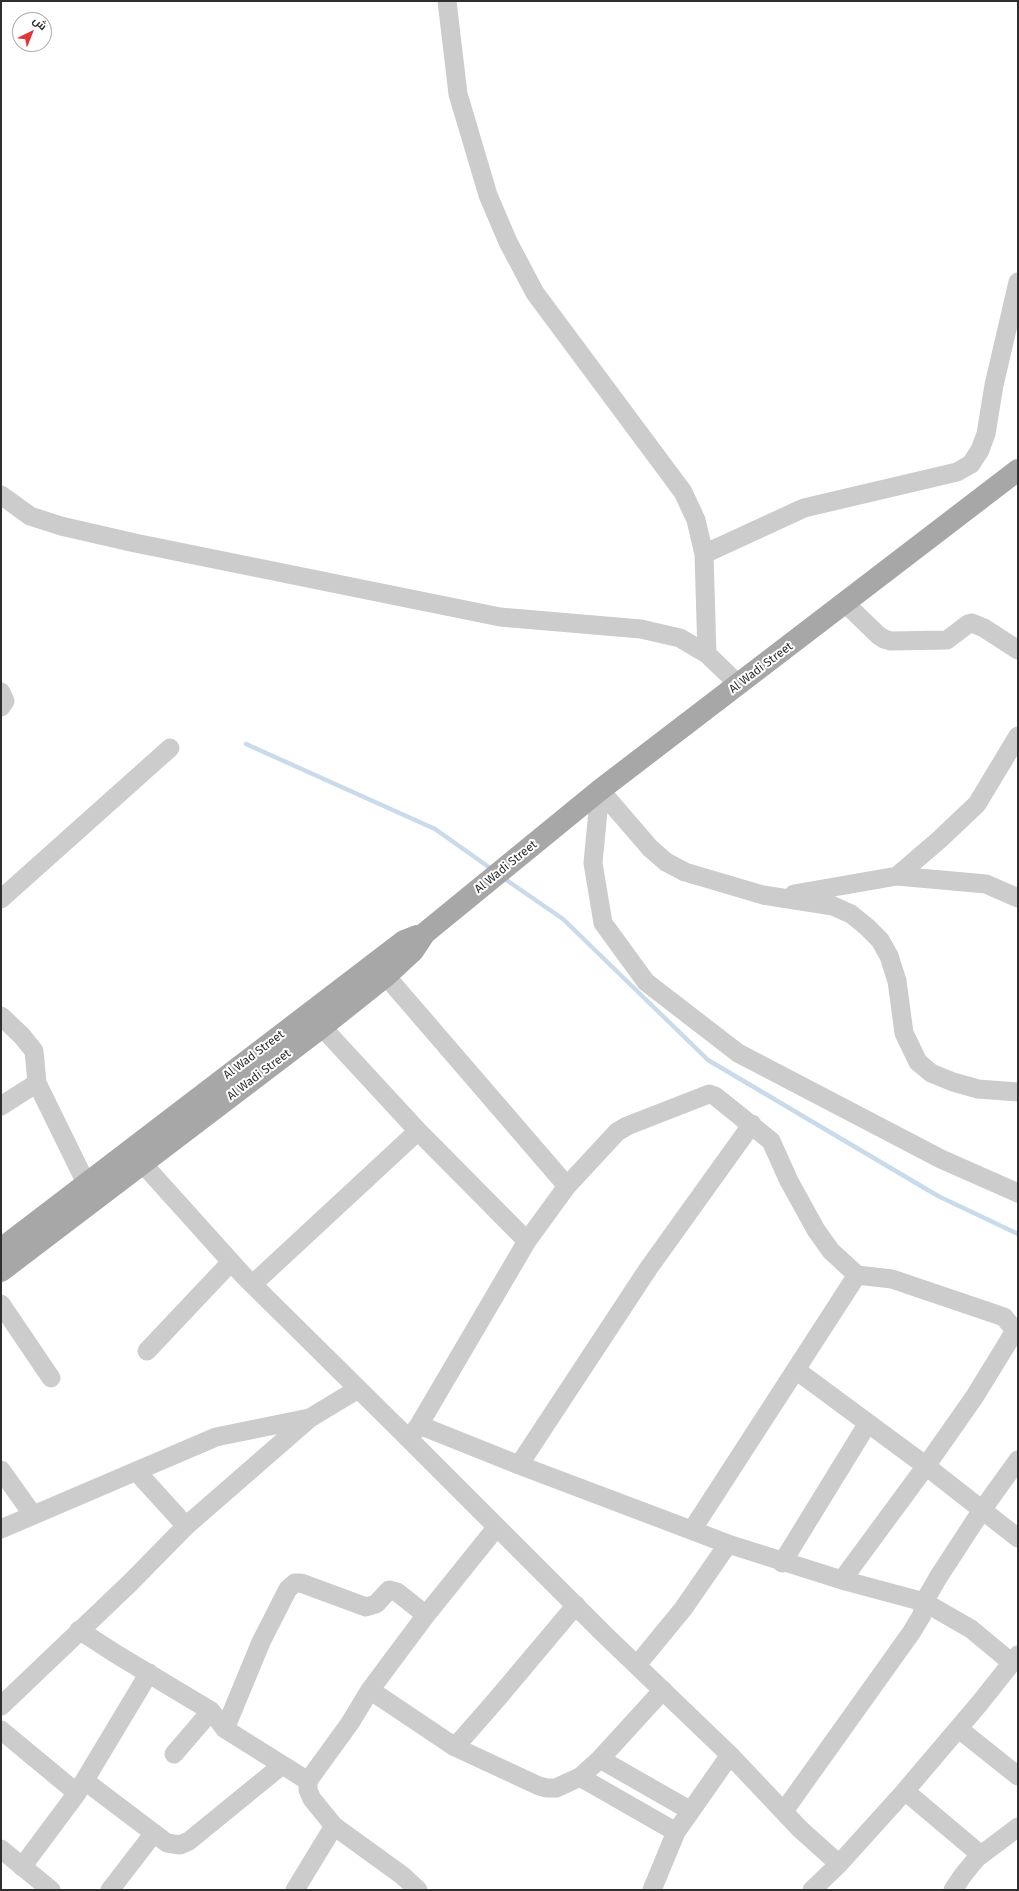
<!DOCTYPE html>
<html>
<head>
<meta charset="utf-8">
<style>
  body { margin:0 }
  #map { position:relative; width:1019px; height:1891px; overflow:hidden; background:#fff; font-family:"Fira Sans",Cairo,sans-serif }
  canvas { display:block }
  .frame { position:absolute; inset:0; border:2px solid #2f2f2f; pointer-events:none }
  .north { position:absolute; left:12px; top:12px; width:40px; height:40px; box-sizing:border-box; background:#fff; border:1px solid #acacac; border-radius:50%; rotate:43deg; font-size:11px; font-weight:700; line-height:16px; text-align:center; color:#2f2f2f }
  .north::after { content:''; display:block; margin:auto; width:14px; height:18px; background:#e33634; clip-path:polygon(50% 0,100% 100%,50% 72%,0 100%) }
</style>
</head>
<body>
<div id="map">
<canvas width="1019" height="1891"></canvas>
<div class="frame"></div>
<div class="north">ش</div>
</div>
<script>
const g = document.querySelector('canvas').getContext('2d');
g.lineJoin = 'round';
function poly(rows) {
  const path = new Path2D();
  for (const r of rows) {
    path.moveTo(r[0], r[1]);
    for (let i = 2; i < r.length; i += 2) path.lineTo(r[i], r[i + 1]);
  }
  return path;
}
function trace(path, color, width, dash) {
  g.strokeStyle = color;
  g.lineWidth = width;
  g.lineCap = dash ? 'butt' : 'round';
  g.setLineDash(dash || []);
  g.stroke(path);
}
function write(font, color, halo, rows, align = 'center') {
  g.font = font + ' "Fira Sans",sans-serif';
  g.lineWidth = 4;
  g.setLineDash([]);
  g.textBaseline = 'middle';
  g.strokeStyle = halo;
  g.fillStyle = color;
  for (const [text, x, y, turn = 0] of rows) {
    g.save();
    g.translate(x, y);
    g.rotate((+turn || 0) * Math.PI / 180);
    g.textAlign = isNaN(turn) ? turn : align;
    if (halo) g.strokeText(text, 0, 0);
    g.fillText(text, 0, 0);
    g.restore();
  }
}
const stream = poly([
  [246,744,435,829,493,870],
  [502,877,563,919,708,1060,938,1196,1018,1234]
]);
const minor = poly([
  [447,1,458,94,488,195,508,242,535,293,683,492,696,520,704,554,707,654],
  [1,495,30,516,61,526,135,543,500,617,641,629,680,638,707,654,739,685],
  [704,554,804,508,957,472,971,464,980,450,986,434,994,385,1018,282],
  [845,603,878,635,884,639,891,641,947,640,968,624,972,623,984,628,1018,650],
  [1,692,5,701,1,707],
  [600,790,593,863,603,923,646,982,738,1053,941,1159,1018,1193],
  [600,790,650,848,666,862,685,872,763,895,833,906,851,914,867,927,880,940,889,956,897,981,904,1033,918,1062,931,1073,953,1082,978,1089,1018,1092],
  [897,876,939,840,977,804,1018,736],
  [794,894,897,876,986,884,1018,898],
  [1,899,170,748],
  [386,976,567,1186],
  [1,1016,22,1036,34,1051,37,1083,86,1183],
  [322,1027,418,1131,527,1241],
  [1,1106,37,1083],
  [143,1164,243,1275,409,1439,419,1425,519,1465,728,1544,842,1580,924,1602,971,1629,1012,1663],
  [253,1284,418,1131],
  [1,1304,51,1378],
  [147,1351,231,1262],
  [796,1370,926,1466,1018,1538],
  [419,1425,527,1241,567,1186,617,1132,627,1126,709,1094,715,1096,771,1141,789,1181,816,1230,831,1251,857,1275,892,1279,1004,1317,1013,1328,1013,1334,975,1396,926,1466,842,1580],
  [409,1439,605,1635,730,1755,800,1829,839,1864],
  [519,1465,648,1269,752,1124],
  [1,1470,33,1515],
  [136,1471,186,1526],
  [1,1529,216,1437,309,1418],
  [692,1530,857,1275],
  [782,1563,868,1423],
  [79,1630,116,1654,211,1711,225,1729,308,1781,308,1790,312,1799,334,1826,403,1876,418,1890],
  [637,1665,683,1609,728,1544],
  [370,1690,455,1747,539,1786,547,1788,556,1788,580,1777,676,1832,730,1755],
  [1,1706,130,1583,186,1526,310,1418,358,1389],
  [225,1729,261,1642,288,1589,295,1583,301,1583,366,1607,376,1604,389,1590,397,1592,426,1615],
  [959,1729,1018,1776],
  [1,1730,77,1793],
  [455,1747,497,1699,576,1605],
  [174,1754,211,1711],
  [600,1759,691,1811],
  [580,1777,600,1759,663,1690],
  [85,1781,167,1843,180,1845,189,1841,281,1766],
  [308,1781,350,1723,370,1690,426,1615,496,1528],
  [905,1791,981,1855],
  [784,1811,911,1633,922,1615,924,1602,939,1576,982,1510,1018,1460],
  [1,1849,51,1890],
  [22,1867,77,1793,149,1673],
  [110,1890,154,1833],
  [295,1890,334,1826],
  [652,1890,676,1832],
  [812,1890,839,1864,905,1791,979,1704,1018,1655],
  [953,1890,963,1875,977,1858,1018,1827]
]);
const major = poly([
  [1,1249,404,941,417,936],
  [1,1271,322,1027,386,976,413,951,425,933,600,790,1018,470]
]);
const streetNames = [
  ["Al Wadi Street",761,668,-37],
  ["Al Wadi Street",506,867,-39],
  ["Al Wad Street",254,1055,-37],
  ["Al Wadi Street",259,1075,-37]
];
trace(stream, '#c9dbeb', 4.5);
trace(minor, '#ccc', 19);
trace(major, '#a7a7a7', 22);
write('12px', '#2f2f2f', '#fff', streetNames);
</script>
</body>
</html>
